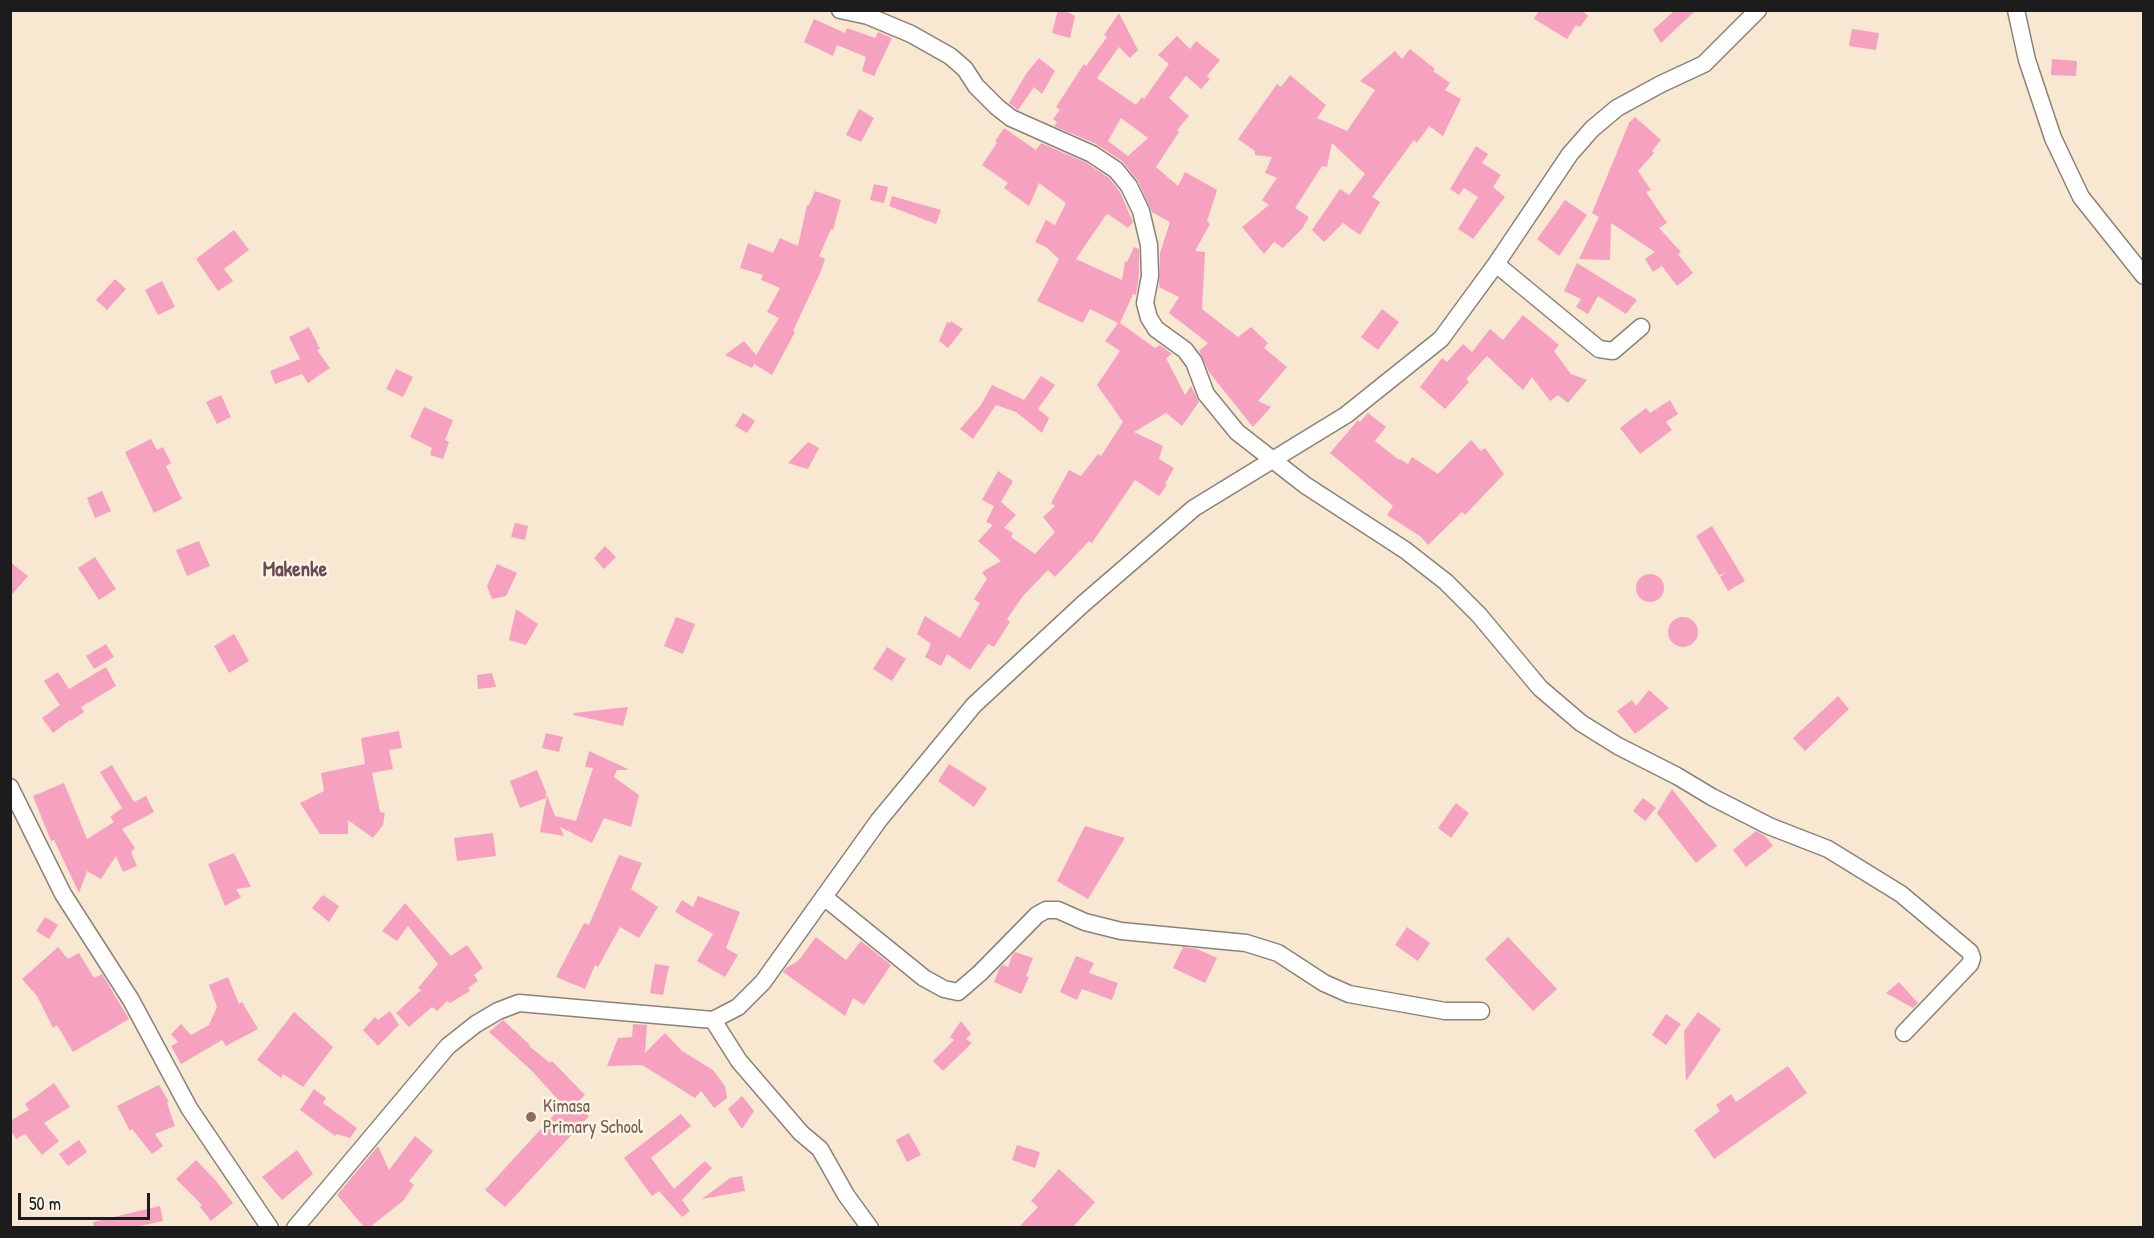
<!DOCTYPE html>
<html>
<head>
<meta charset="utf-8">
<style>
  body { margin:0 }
  #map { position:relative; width:2154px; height:1238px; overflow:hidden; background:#f8e8d2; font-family:"Patrick Hand",sans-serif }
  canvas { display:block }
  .frame { position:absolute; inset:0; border:12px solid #1c1c1c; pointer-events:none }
  .scale { position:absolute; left:18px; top:1193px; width:132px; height:27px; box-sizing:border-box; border:3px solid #1c1c1c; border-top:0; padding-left:8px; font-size:18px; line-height:21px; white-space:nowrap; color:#1c1c1c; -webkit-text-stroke:4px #fcf5e5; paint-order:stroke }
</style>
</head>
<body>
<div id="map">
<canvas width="2154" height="1238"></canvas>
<div class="frame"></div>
<div class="scale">50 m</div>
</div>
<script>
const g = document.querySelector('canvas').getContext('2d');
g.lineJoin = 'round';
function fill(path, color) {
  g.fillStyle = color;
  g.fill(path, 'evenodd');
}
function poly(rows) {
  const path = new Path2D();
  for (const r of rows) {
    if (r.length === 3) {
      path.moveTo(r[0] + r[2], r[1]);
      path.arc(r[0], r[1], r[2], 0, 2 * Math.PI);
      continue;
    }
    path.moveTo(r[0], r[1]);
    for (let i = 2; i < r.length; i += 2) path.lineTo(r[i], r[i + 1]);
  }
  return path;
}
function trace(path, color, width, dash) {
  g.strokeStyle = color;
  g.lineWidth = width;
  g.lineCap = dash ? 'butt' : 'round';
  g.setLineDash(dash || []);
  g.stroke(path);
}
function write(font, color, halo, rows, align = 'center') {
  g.font = font + ' "Patrick Hand",sans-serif';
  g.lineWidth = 5;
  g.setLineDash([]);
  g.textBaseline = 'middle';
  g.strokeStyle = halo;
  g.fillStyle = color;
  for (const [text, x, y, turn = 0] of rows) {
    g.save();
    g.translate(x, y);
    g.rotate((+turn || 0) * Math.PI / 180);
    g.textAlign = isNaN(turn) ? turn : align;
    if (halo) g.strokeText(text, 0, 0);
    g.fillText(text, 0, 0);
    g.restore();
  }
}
const building = poly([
  [1058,10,1064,10,1075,16,1070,38,1052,33],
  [1539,10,1585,10,1584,12,1588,16,1580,27,1576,25,1567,39,1534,19],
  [1675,10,1696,10,1661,43,1653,30],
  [1119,13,1138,50,1130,58,1119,47,1097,78,1136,105,1142,97,1144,99,1169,64,1158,55,1177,36,1190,49,1196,41,1220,60,1207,76,1210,79,1201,89,1186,76,1169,98,1189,116,1177,130,1179,132,1156,167,1178,186,1185,172,1217,190,1207,221,1210,224,1195,251,1205,252,1202,309,1238,337,1251,327,1268,343,1264,348,1287,367,1258,401,1271,407,1253,427,1209,372,1199,351,1208,343,1169,313,1179,297,1159,287,1160,253,1170,222,1152,212,1138,181,1122,161,1096,144,1054,126,1057,122,1053,119,1060,110,1056,107,1084,64,1086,66,1107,37,1104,35],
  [1121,118,1148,138,1128,156,1108,141],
  [814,19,845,33,847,28,875,38,878,32,892,38,874,76,862,71,866,57,837,45,833,56,804,42],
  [1852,29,1879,33,1876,50,1849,46],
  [1410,49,1435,69,1433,71,1450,83,1445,90,1461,99,1443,136,1429,126,1417,143,1414,140,1372,197,1380,202,1360,235,1343,223,1324,242,1312,230,1340,189,1349,195,1365,174,1332,143,1327,167,1322,166,1295,208,1309,217,1302,229,1283,248,1274,242,1264,254,1242,227,1269,205,1262,200,1277,178,1265,173,1272,157,1255,155,1255,151,1238,139,1277,84,1281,87,1290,75,1326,105,1317,118,1347,131,1375,90,1360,81,1395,51,1402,59],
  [1039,58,1055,71,1042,94,1034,87,1018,110,1009,103,1026,74],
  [2052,59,2077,61,2076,76,2051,75],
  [859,109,874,118,861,142,846,135],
  [1635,117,1661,140,1652,151,1654,153,1638,171,1651,190,1646,192,1667,223,1659,228,1681,252,1678,254,1693,273,1677,286,1662,266,1653,272,1645,259,1655,252,1611,223,1610,260,1579,259,1599,217,1592,213,1629,123],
  [1004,128,1036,150,1041,143,1087,163,1109,178,1120,192,1133,222,1128,228,1108,214,1106,215,1076,259,1122,280,1125,261,1127,262,1134,247,1139,249,1139,275,1136,295,1133,294,1120,323,1155,348,1160,345,1172,354,1166,358,1185,395,1191,386,1199,402,1182,426,1166,413,1134,432,1163,446,1159,459,1174,468,1165,484,1167,485,1159,496,1135,480,1092,543,1089,541,1055,577,1048,570,1023,596,1007,619,1010,622,994,647,988,644,970,670,947,654,941,666,925,657,931,644,917,634,925,616,960,638,980,603,974,599,987,579,982,572,1001,561,978,541,993,525,986,522,994,506,982,500,998,471,1013,481,1001,502,1016,515,1004,528,1013,533,1011,537,1035,554,1055,532,1043,517,1055,506,1051,503,1069,470,1081,476,1098,454,1101,456,1123,422,1097,385,1120,351,1105,341,1118,323,1090,309,1083,323,1037,301,1059,259,1046,247,1035,242,1046,220,1055,225,1066,203,1039,183,1029,206,1004,188,1008,183,982,165,997,143,995,141],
  [1476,146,1488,154,1482,163,1501,175,1493,187,1505,197,1473,239,1458,229,1478,197,1464,188,1459,195,1450,189],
  [874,184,888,187,884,203,870,200],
  [815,191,841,200,833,230,831,229,819,256,825,259,821,271,793,331,795,332,772,375,754,364,752,368,725,355,744,341,756,355,779,318,767,312,780,288,761,280,763,275,740,268,748,243,773,253,780,238,798,246,807,205,809,205],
  [892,196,941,210,936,224,889,206],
  [1565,200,1587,215,1559,256,1537,239],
  [234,230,249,250,224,269,233,281,218,291,196,259],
  [1577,263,1637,300,1626,314,1598,296,1588,314,1576,307,1581,299,1564,291],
  [115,279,126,289,107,310,96,300],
  [162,281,175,307,158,315,145,290],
  [1382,309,1399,322,1378,350,1361,337],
  [1523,315,1559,345,1554,351,1571,374,1587,380,1568,403,1558,395,1550,401,1532,377,1523,390,1487,356,1466,379,1469,382,1445,409,1420,387,1442,358,1447,362,1463,344,1472,352,1490,329,1503,340],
  [951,321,963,329,948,348,939,341,947,322,950,323],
  [309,327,320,349,317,350,330,368,308,383,302,374,275,384,270,371,300,359,289,337],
  [396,369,413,377,403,397,386,389],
  [1041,376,1055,385,1038,409,1049,418,1042,433,1016,412,996,405,973,439,960,429,981,405,992,385,1024,400],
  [221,395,231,417,217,424,206,402],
  [1670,400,1678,414,1666,422,1672,430,1640,454,1620,428,1646,408,1650,413],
  [424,407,453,420,445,440,449,442,443,459,430,455,432,448,410,437],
  [743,413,755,421,747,433,735,426],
  [1368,413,1386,427,1375,441,1399,460,1400,459,1408,464,1412,457,1438,474,1471,440,1481,451,1485,448,1504,474,1465,515,1462,512,1428,545,1420,536,1387,515,1393,506,1330,453,1358,420,1360,422],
  [151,439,157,450,163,447,171,463,166,466,182,499,154,513,125,452],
  [808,442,819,448,808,469,788,463],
  [102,491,111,511,95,518,87,498],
  [515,523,528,526,525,540,511,537],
  [1712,526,1745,581,1728,591,1720,577,1725,573,1719,575,1696,536],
  [199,541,210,566,187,576,176,550],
  [605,546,616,557,604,569,594,558],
  [95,557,116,589,99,600,78,568],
  [10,562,28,576,10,597],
  [497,564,517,573,506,596,492,599,487,586],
  [1650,588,14],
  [516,609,538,624,526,645,509,640],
  [1683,632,15],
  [676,617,695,624,683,654,664,646],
  [234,634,249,661,229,673,214,646],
  [106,644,114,657,94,669,86,656],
  [887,647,906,659,892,681,873,669],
  [106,667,116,686,81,707,84,712,71,721,70,720,53,733,42,718,60,705,44,681,58,672,69,689],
  [492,673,496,687,478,689,477,675],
  [1649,690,1669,708,1635,734,1617,711,1632,700,1636,706],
  [1838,696,1849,709,1805,751,1793,738],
  [628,707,623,726,573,715,574,713],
  [399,731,402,748,389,750,393,769,372,773,380,812,385,813,383,825,373,838,348,820,348,834,320,834,300,803,324,791,321,773,365,764,361,738],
  [546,733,563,737,559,752,542,748],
  [589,751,628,769,628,770,617,770,614,777,639,795,631,827,604,818,592,843,560,827,564,836,540,832,547,795,555,816,576,821,593,768,585,767],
  [949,764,987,788,974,807,938,781],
  [112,765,134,802,146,796,154,812,122,829,135,848,131,852,137,866,123,872,116,856,101,879,87,871,79,893,54,840,51,841,33,796,64,783,87,839,114,822,110,817,122,808,100,772],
  [537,770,546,792,546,798,520,808,510,781],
  [1672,789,1717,846,1696,863,1657,813],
  [1643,798,1656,808,1645,821,1633,811],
  [1456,803,1469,813,1451,838,1438,828],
  [1085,826,1125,838,1088,899,1057,881],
  [1756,831,1765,836,1773,846,1746,867,1733,850],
  [493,833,496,856,457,861,454,838],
  [234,853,251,887,236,889,241,897,225,906,208,864],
  [619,855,642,863,631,889,658,907,639,938,620,927,598,967,595,965,585,989,556,977,584,923,589,925],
  [323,895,339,906,329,922,312,908],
  [698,896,740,912,726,948,738,955,725,977,697,961,713,934,675,912,682,900,693,907],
  [405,903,451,956,467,945,483,968,474,975,478,981,468,988,470,991,450,1003,447,1001,437,1011,432,1007,409,1027,396,1013,421,990,418,988,438,964,408,926,397,941,382,931],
  [45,917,58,925,49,939,36,931],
  [1407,927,1430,943,1418,961,1395,945],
  [816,937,846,960,861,941,891,965,864,1005,853,998,845,1016,783,972,786,968,798,961],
  [1508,937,1557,989,1533,1011,1485,959],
  [58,947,68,959,79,953,94,978,102,974,129,1019,73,1052,57,1025,53,1028,37,996,22,979],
  [1183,947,1197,949,1217,958,1205,983,1173,968],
  [1015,952,1033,958,1026,976,1029,977,1021,994,994,982,1000,967,1003,965,1008,967,1012,956],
  [1076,956,1094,963,1089,973,1118,983,1112,1000,1082,989,1077,1000,1060,992],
  [655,964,669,966,663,995,650,993],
  [228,977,239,1004,242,1002,258,1029,226,1046,222,1040,181,1064,171,1046,178,1042,171,1034,181,1024,191,1035,209,1025,217,1007,209,985],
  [1899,982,1918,1003,1913,1008,1886,993],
  [390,1011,399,1025,378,1046,363,1030,375,1017,378,1020],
  [294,1012,333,1047,303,1087,283,1074,281,1078,257,1060],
  [1698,1012,1721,1029,1686,1081,1684,1031],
  [1666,1014,1681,1024,1666,1045,1652,1035],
  [503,1020,530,1045,529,1046,550,1063,552,1061,585,1095,576,1104,589,1116,505,1207,485,1190,563,1105,532,1071,489,1032],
  [961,1021,971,1034,966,1039,972,1043,943,1071,933,1061,954,1040,950,1037],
  [633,1024,647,1025,645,1053,665,1033,682,1051,713,1070,725,1086,727,1098,714,1108,701,1091,695,1098,642,1065,607,1066,618,1038,632,1037],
  [1788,1066,1807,1093,1714,1159,1694,1130,1720,1111,1716,1105,1731,1094,1736,1102],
  [54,1083,70,1107,44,1123,59,1141,42,1155,25,1134,16,1139,10,1129,10,1121,29,1110,25,1104],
  [159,1085,169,1102,167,1103,175,1126,155,1134,163,1146,152,1154,132,1129,130,1131,117,1106],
  [314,1089,326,1098,323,1103,357,1128,350,1138,337,1134,335,1136,300,1110],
  [742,1096,754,1111,742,1129,728,1109],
  [681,1114,691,1126,651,1158,674,1189,705,1161,712,1168,682,1200,690,1211,682,1217,659,1191,652,1196,624,1158],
  [909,1133,921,1155,907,1162,896,1140],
  [415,1136,433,1151,409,1181,414,1185,403,1201,370,1227,364,1227,337,1195,378,1146,389,1170],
  [79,1140,87,1152,68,1166,59,1154],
  [1017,1145,1040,1152,1035,1168,1012,1160],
  [297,1150,313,1174,282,1200,262,1177],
  [196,1160,216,1181,233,1203,211,1221,200,1207,202,1205,176,1179],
  [1059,1169,1095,1202,1073,1227,1019,1227,1038,1207,1031,1201],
  [742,1176,745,1191,702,1199,730,1178],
  [160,1206,163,1221,135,1227,94,1227,93,1222]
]);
const street = poly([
  [840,10,868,16,911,34,950,56,965,69,976,86,997,107,1011,118,1092,154,1116,170,1129,186,1141,211,1149,245,1150,276,1145,303,1149,318,1156,329,1185,350,1194,362,1206,394,1237,432,1305,485,1405,550,1446,582,1479,615,1540,688,1581,723,1618,746,1677,776,1712,797,1769,826,1828,849,1901,894,1970,952,1972,958,1970,964,1904,1033],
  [2016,10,2027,60,2053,138,2081,197,2144,276],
  [1496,264,1599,349,1613,351,1641,327],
  [10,787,63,894,131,1000,189,1108,270,1228],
  [824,897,924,978,944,989,958,992,980,973,1037,915,1046,910,1058,910,1085,922,1121,931,1246,943,1278,953,1324,983,1349,994,1445,1011,1481,1011],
  [713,1020,739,1061,801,1133,820,1149,846,1195,870,1228],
  [295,1228,448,1046,476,1024,498,1011,519,1003,713,1020,738,1007,763,982,879,820,974,705,1083,604,1194,508,1346,415,1441,339,1496,264,1570,154,1592,129,1617,108,1661,84,1704,64,1758,10]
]);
const markers = [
  [531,1117,6,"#8d6e63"]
];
const educationNames = [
  ["Kimasa",543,1107],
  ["Primary School",543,1128]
];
const quarterNames = [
  ["Makenke",295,570]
];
fill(building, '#f7a1c1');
trace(street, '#8a8277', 19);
trace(street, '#fff', 16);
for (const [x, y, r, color] of markers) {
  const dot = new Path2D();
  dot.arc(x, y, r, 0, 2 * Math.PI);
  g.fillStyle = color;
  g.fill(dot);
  trace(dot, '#fcf5e5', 2);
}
write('18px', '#785e54', '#fcf5e5', educationNames, 'left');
write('bold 21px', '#694b56', '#fcf5e5', quarterNames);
</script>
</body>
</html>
